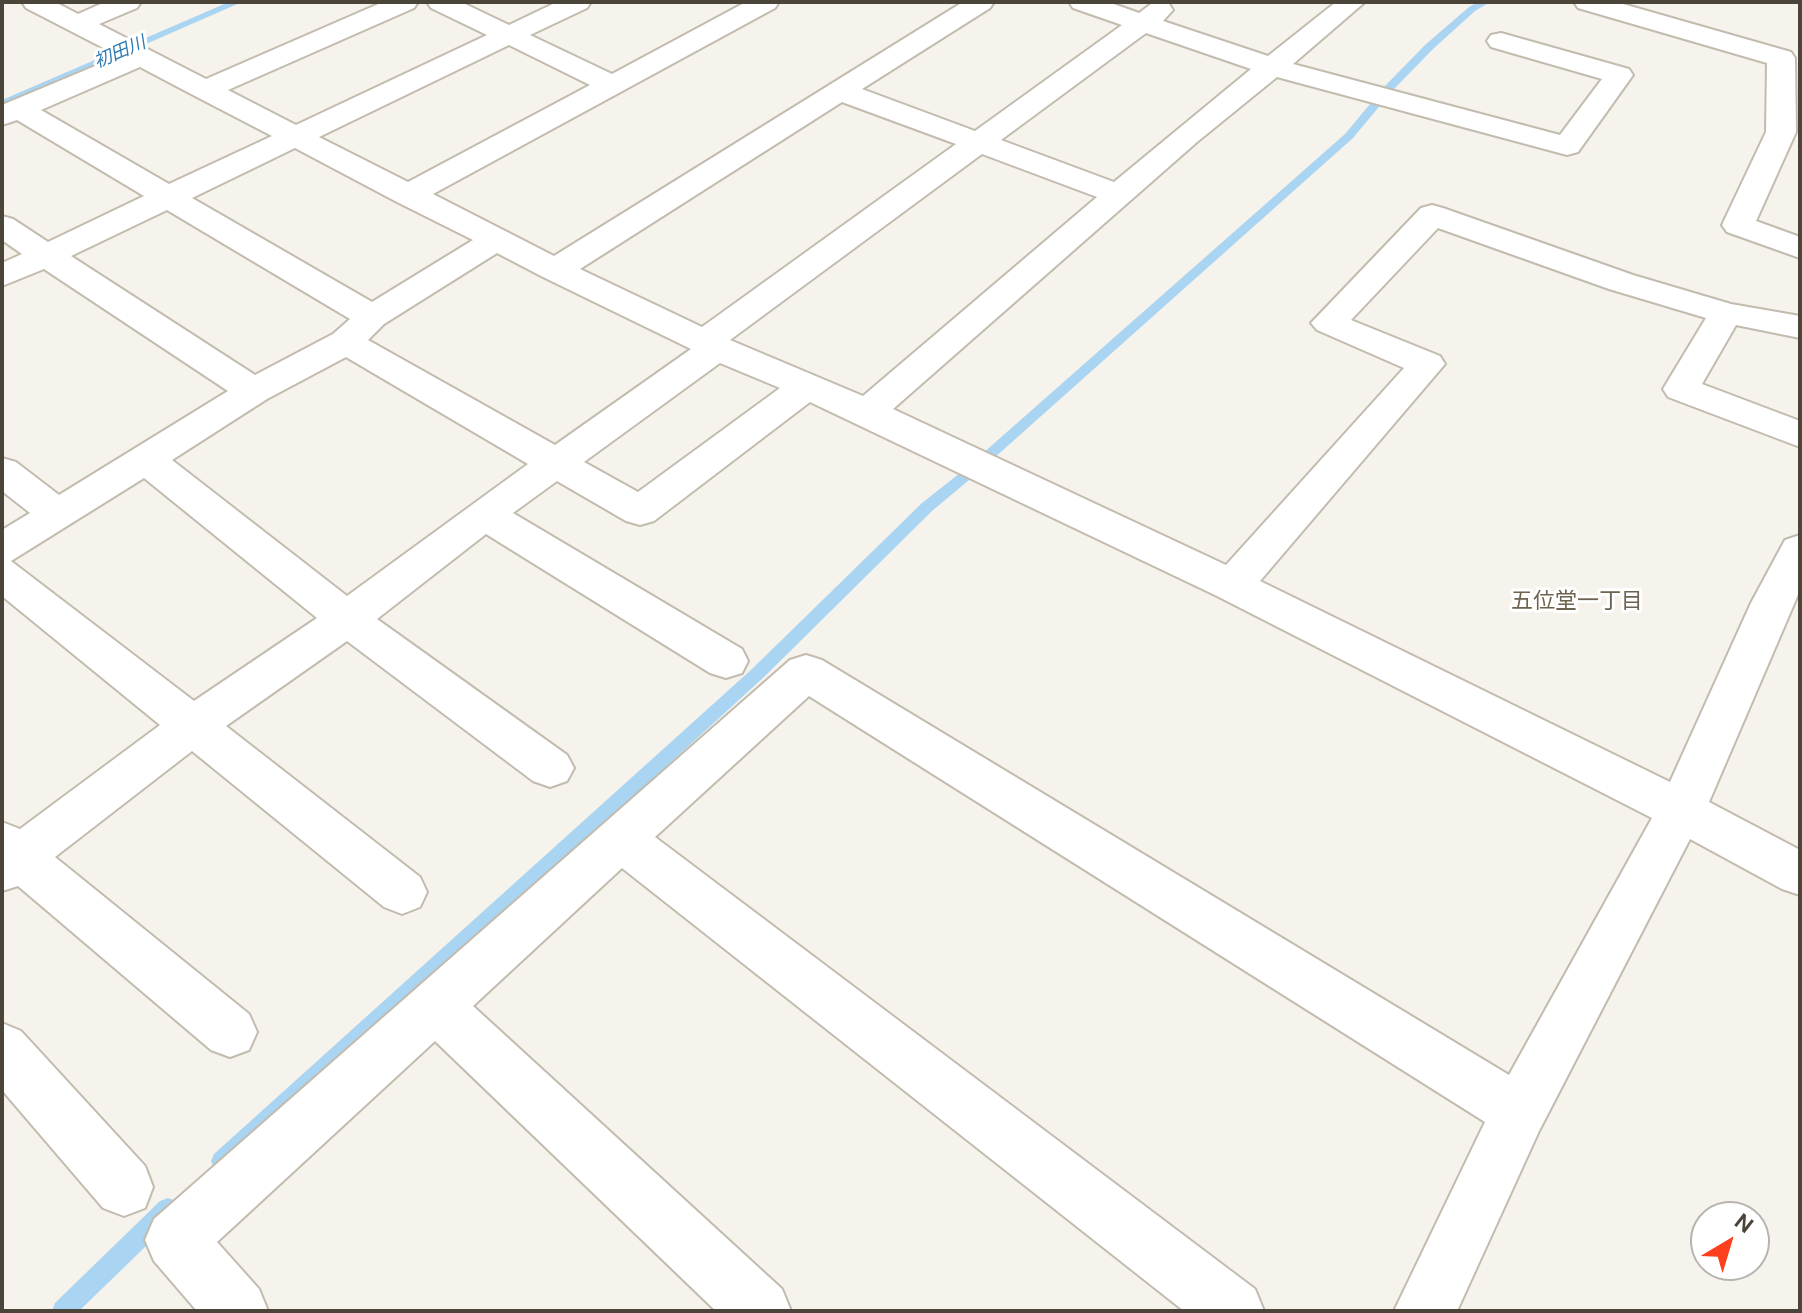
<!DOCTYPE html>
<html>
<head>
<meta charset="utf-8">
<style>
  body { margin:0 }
  #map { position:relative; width:1802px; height:1313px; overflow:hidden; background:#f6f3ec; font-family:"DM Sans",sans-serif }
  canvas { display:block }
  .frame { position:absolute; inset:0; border:4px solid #4b4439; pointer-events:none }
  .north { position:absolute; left:1690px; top:1201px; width:80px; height:80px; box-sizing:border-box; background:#fff; border:2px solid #b7b4b0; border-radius:50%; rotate:38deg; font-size:22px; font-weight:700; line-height:32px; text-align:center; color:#4b4439 }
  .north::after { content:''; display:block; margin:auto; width:28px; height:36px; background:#fc3f1d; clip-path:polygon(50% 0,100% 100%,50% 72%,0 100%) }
</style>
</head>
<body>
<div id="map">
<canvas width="1802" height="1313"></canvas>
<div class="frame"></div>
<div class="north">N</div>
</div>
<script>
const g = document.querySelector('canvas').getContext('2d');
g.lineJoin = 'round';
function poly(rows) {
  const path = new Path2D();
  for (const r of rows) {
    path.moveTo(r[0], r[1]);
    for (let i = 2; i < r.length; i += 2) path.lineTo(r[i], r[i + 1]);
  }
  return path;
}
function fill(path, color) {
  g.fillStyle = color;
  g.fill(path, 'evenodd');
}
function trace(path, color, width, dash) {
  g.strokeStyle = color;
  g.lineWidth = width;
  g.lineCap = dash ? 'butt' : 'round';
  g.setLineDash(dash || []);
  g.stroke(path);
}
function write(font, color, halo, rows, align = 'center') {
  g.font = font + ' "DM Sans","Noto Sans JP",sans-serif';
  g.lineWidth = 6;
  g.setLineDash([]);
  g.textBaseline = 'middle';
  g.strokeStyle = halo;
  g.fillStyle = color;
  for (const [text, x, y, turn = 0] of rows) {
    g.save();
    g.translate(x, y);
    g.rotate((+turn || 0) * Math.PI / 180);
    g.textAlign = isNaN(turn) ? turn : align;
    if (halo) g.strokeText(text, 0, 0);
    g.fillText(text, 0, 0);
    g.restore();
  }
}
const stream = poly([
  [229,2,242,2,2,107,2,100,229,2],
  [1478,2,1490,2,1475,11,1433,49,1393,90,1353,138,975,475,932,511,764,677,228,1168,221,1171,214,1168,211,1161,214,1154,752,669,922,503,965,469,1345,134,1385,86,1425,45,1469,7,1478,2],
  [168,1198,176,1201,179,1209,176,1217,79,1311,52,1311,55,1303,160,1201,168,1198]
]);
const minor = poly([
  [22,2,55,2,78,14,105,2,141,2,137,8,99,24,206,79,383,2,418,2,414,8,228,90,296,125,487,35,431,8,427,2,461,2,509,25,557,2,591,2,587,8,530,35,612,74,746,2,779,2,775,8,433,194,554,256,963,2,994,2,990,8,862,89,975,131,1122,25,1073,8,1069,2,1108,2,1139,13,1151,4,1169,4,1173,10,1163,21,1268,56,1336,2,1365,2,1293,64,1560,135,1602,79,1491,47,1487,41,1491,35,1501,33,1629,69,1633,75,1578,152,1567,155,1277,77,1197,142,893,409,1226,565,1404,368,1317,330,1311,323,1421,208,1432,205,1443,208,1633,275,1731,304,1800,316,1800,338,1736,325,1702,384,1800,421,1800,447,1668,397,1663,389,1706,318,1609,289,1438,228,1351,320,1440,356,1445,364,1260,581,1670,782,1751,603,1785,540,1800,535,1800,590,1709,802,1800,850,1800,895,1782,889,1690,839,1539,1131,1457,1311,1394,1311,1485,1122,809,696,655,837,1255,1289,1264,1311,1184,1311,622,868,473,1006,782,1289,791,1311,716,1311,435,1041,217,1242,259,1289,268,1311,197,1311,154,1261,145,1240,154,1219,790,660,806,655,822,660,1509,1075,1652,818,1217,596,810,402,654,521,640,525,626,521,557,481,513,513,742,649,748,661,742,673,726,678,710,673,486,534,377,619,567,755,574,768,567,781,550,787,533,781,347,641,226,726,420,877,427,892,420,907,402,914,384,907,192,751,55,857,249,1014,257,1032,249,1050,230,1057,211,1050,18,886,2,891,2,822,20,829,160,725,2,596,2,530,30,513,2,491,2,458,16,462,59,495,228,391,44,269,2,286,2,263,22,254,2,240,2,216,13,219,48,242,144,196,17,120,2,125,2,105,119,56,26,8,22,2],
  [1146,33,1251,69,1114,182,1001,140,1146,33],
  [509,45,590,85,408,182,319,137,509,45],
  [140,67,195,96,272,136,169,184,41,110,140,67],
  [842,102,956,144,702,327,580,269,842,102],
  [295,148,397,202,473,240,372,302,192,198,295,148],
  [982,154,1097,197,863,396,730,340,982,154],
  [167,210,350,319,333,334,255,375,71,256,167,210],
  [497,253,543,277,691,349,555,445,368,340,384,324,497,253],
  [346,357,528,464,347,596,172,460,267,399,346,357],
  [720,363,780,388,638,492,584,462,720,363],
  [144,478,317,618,194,701,11,561,144,478],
  [1574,2,1616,2,1791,52,1795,58,1796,132,1756,221,1800,237,1800,258,1727,232,1722,225,1766,132,1767,63,1578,8,1574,2],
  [2,1023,21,1031,145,1166,153,1187,145,1208,124,1216,103,1208,2,1090,2,1023]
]);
const farWaternames = [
  ["初田川",120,53,-23]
];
const neighbourhoodNames = [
  ["五位堂一丁目",1577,602]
];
fill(stream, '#a9d4f2');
trace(minor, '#c2bbae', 4);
fill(minor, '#fff');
write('italic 18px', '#2e7ab2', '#fff', farWaternames);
write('22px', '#6e6250', '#fff', neighbourhoodNames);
</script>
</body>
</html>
